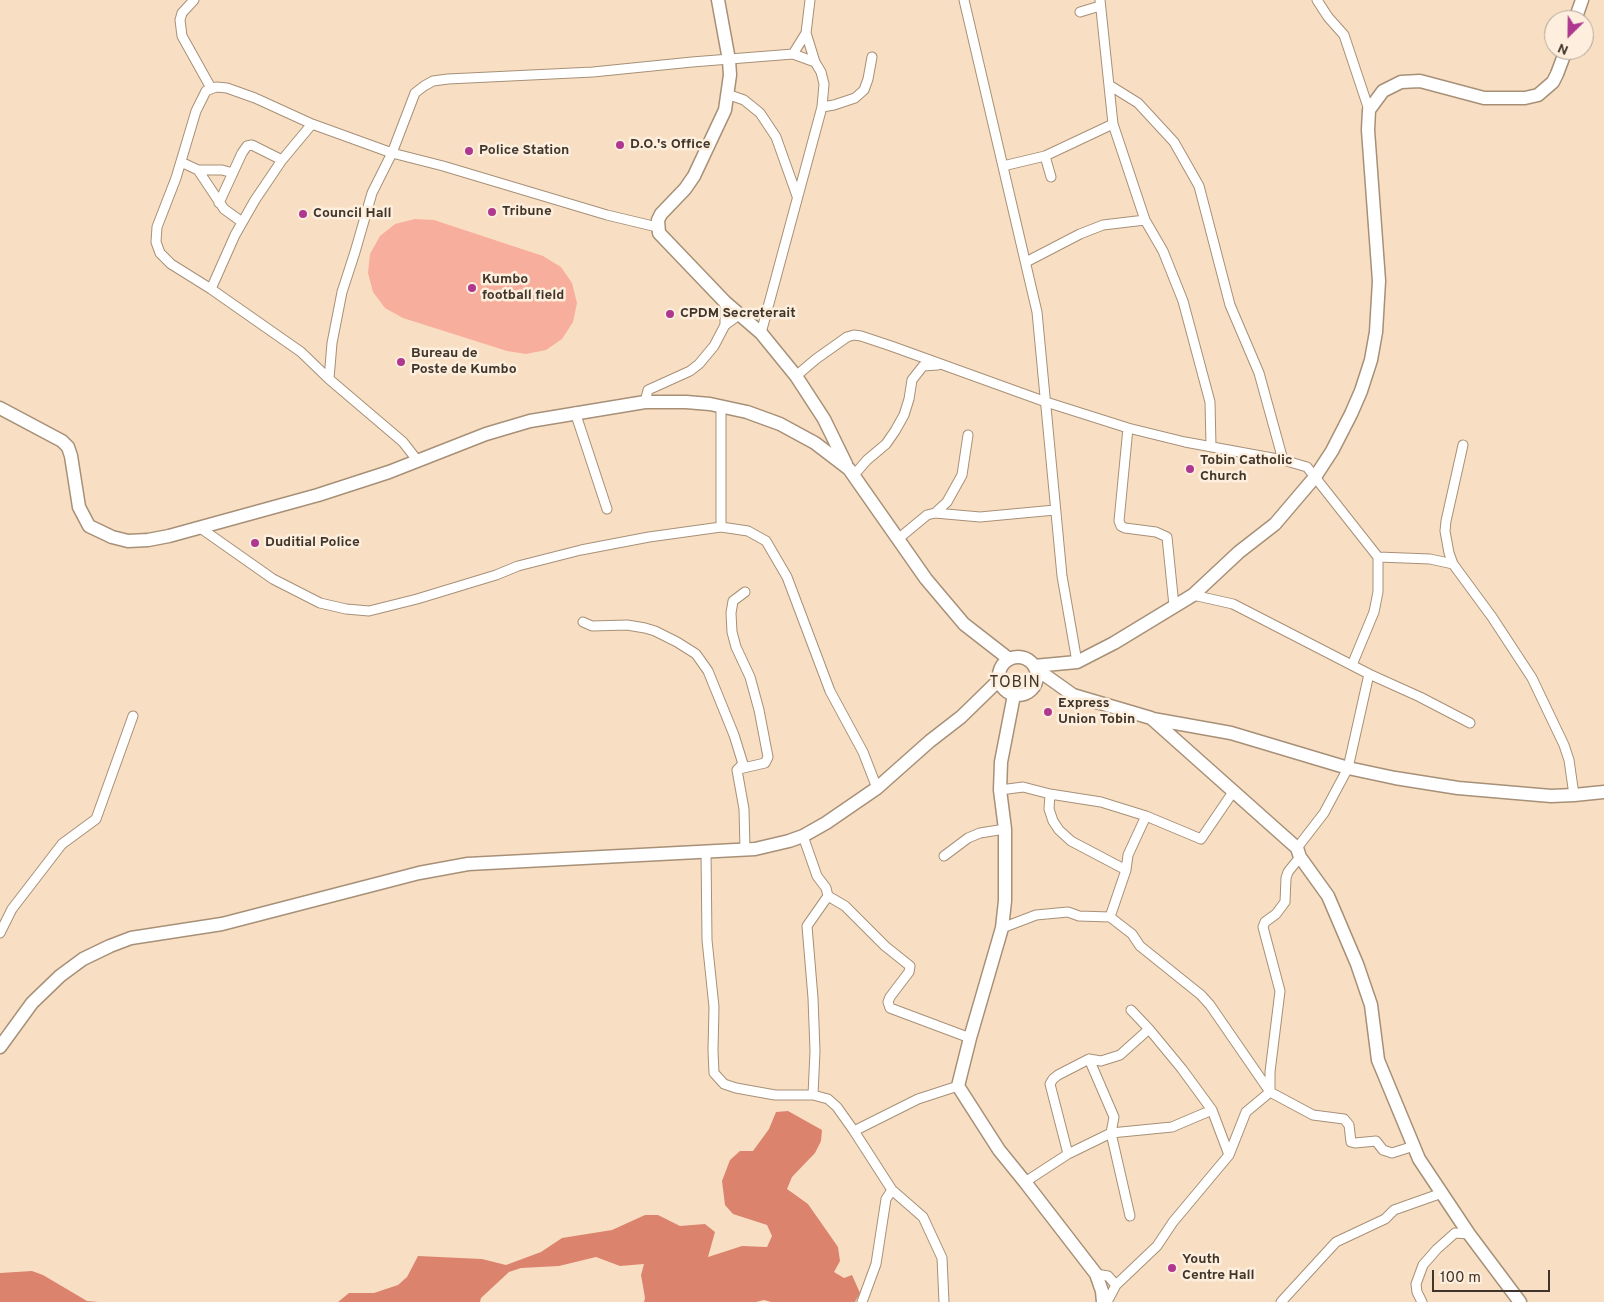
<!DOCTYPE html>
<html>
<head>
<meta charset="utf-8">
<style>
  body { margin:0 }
  #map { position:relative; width:1604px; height:1302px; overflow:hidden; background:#f8dfc3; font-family:Overpass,sans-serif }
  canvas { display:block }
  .north { position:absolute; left:1544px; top:10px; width:50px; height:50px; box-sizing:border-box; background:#fdeedd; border:1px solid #b1a495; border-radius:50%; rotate:203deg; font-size:14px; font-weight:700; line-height:20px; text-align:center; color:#3f352a }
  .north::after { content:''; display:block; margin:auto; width:18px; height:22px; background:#ae3890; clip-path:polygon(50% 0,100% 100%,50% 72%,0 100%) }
  .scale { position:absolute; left:1432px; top:1270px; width:118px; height:22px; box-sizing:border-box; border:2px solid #3f352a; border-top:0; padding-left:6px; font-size:15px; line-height:18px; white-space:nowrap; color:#3f352a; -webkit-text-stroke:4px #fdeedd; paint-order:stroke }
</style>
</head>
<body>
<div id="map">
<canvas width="1604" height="1302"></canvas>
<div class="north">N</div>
<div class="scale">100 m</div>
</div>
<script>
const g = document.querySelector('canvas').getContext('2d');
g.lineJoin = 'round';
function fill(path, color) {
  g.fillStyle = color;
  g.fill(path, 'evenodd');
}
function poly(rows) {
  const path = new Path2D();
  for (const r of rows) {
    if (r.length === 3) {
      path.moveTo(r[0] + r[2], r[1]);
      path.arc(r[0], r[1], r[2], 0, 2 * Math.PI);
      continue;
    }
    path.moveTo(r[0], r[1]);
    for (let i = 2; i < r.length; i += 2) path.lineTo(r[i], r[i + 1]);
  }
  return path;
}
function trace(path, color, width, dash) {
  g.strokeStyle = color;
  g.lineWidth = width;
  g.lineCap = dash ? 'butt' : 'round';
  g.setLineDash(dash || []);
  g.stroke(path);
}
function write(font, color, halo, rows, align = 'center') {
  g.font = font + ' Overpass,sans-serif';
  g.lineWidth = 5;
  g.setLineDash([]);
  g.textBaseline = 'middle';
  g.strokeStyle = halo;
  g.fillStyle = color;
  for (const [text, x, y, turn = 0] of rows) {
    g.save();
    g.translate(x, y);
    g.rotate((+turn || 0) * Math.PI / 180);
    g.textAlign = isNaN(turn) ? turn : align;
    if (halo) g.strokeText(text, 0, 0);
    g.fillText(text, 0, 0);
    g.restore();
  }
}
const green = poly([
  [415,219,434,220,543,256,561,267,572,283,577,303,573,322,562,339,546,350,526,354,507,351,403,318,385,308,373,292,368,273,370,254,380,236,395,224]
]);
const forest = poly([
  [788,1111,822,1130,821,1141,815,1153,792,1177,787,1189,808,1204,838,1247,840,1261,834,1272,844,1278,852,1275,860,1293,855,1302,771,1302,764,1300,756,1302,644,1302,645,1298,641,1275,644,1264,620,1266,596,1257,559,1266,521,1268,509,1272,481,1298,480,1302,338,1302,349,1293,374,1293,398,1285,407,1277,418,1256,482,1259,506,1265,541,1252,562,1238,612,1230,645,1215,658,1215,680,1226,705,1224,715,1232,708,1257,742,1246,767,1247,772,1236,767,1225,733,1214,725,1205,722,1181,730,1160,740,1151,753,1151,769,1129,776,1112],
  [32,1271,43,1275,87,1301,99,1302,0,1302,0,1273]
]);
const street = poly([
  [194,0,182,13,180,20,182,36,211,88],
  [810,0,806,33,815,62],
  [964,0,1037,312,1062,576,1077,662],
  [1100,0,1113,124,1145,220],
  [1317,0,1328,17,1344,35,1369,110],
  [1080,12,1100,6],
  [793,54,806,33],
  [1109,85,1138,103,1174,142,1199,186,1230,305,1259,373,1283,460],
  [727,94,744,100,760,113,776,137,797,196],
  [822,107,834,105,855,98,864,90,868,79,872,57],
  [1045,156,1113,124],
  [181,162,198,170,224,209,242,222],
  [1003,166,1045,156,1051,177],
  [198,170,222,170,233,173],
  [219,203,242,153,247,146,252,145,282,160],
  [1026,262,1080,234,1103,225,1145,220,1163,251,1183,301,1210,402,1211,446],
  [211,289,235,235,255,200,282,160,312,124],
  [725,302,725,325],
  [796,376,816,359,847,337,854,335,861,336,891,346,1046,402,1128,428,1185,442,1283,460,1307,467,1378,557,1378,592,1374,612,1352,665],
  [329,379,332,343,342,292,355,252,372,193,392,153,415,93,424,86,433,81,448,79,593,72,692,62,793,54,815,62,821,72,824,84,822,107,761,333],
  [645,402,648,390,690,371,699,364,714,346,725,325,740,314],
  [721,407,721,527],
  [575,412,607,509],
  [1128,428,1119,521,1121,526,1125,528,1156,532,1167,537,1174,606],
  [1463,445,1446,521,1445,531,1449,553,1453,564,1492,617,1532,678,1564,745,1569,760,1574,795],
  [417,460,403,442,329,379,301,352,211,289,171,264,160,253,156,242,157,227,176,178,196,111,206,91,216,87,227,88,255,98,312,124,392,153,443,166,607,215,657,227],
  [854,475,867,460,886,444,895,431,904,415,909,399,912,380,923,366,938,365],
  [935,513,947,502,962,475,968,435],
  [199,527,273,579,320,603,346,609,369,611,417,599,496,575,518,566,581,550,649,537,721,527,748,531,766,541,787,577,830,691,863,752,877,788],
  [898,539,927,515,935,513,980,517,1055,510],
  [1378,557,1430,559,1453,564],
  [1193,595,1233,604,1369,674,1420,697,1470,723],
  [583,622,592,626,627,625,645,628,655,631,677,642,696,654,708,671,734,735,743,764,737,770],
  [739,769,765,763,768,757,759,710,750,677,736,647,732,632,731,613,733,601,745,592],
  [737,770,744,809,745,849],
  [1000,790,1023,787,1050,794,1101,802,1146,816,1201,839,1233,792],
  [1050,794,1049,809,1053,821,1059,830,1071,841,1126,870],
  [803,836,817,876,826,888,828,896,807,926,813,998,815,1051,813,1095],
  [1297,848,1324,813,1348,768,1369,674],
  [706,851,707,940,714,1007,713,1050,714,1073,724,1084,736,1088,775,1095,813,1095,828,1099,837,1107,854,1131,892,1190,886,1199,876,1264,862,1302],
  [944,856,968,838,980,833,1005,829],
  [828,896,845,906,885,946,910,966,909,972,890,997,888,1002,890,1008,970,1038],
  [1110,917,1126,870,1128,855,1146,816],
  [1002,928,1036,915,1068,912,1079,916,1110,917,1132,934,1140,946,1201,995,1210,1005,1270,1092,1313,1115,1344,1119,1349,1125,1351,1142,1355,1143,1376,1141,1383,1150,1392,1153,1414,1146],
  [0,933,12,909,62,844,96,819,133,716],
  [1131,1010,1149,1029,1182,1069,1212,1110,1229,1155],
  [854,1131,918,1099,958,1086],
  [1068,1154,1050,1084,1053,1079,1058,1075,1089,1059],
  [1025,1182,1068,1154,1111,1133,1114,1117,1089,1059,1101,1061,1120,1055,1149,1029],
  [892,1190,923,1217,942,1258,944,1302],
  [1130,1216,1111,1133,1172,1127,1212,1110],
  [1096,1274,1108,1276,1116,1285],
  [1107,1302,1116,1285,1157,1246,1173,1222,1229,1155,1246,1112,1270,1092,1270,1072,1280,991,1263,927,1265,922,1276,914,1285,902,1286,878,1288,872,1300,857],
  [1281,1302,1336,1242,1385,1219,1394,1210,1442,1193],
  [1422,1302,1417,1292,1416,1284,1423,1265,1437,1249,1455,1233,1469,1234]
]);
const secondary = poly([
  [718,0,729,60,730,75,725,110,694,176,685,189,661,214,658,220,659,233,725,302,761,333,796,376,824,419,846,464],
  [1575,20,1582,0],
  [0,408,62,441,68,447,71,456,79,507,89,526,112,537,128,541,148,540,169,536,318,495,389,472,486,434,530,421,645,402,686,402,710,404,747,412,780,424,815,443,849,469,926,579,964,624,1009,659],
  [1018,676,19],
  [1034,666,1077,662,1114,643,1193,595,1239,552,1275,524,1315,477,1332,451,1351,414,1361,391,1371,360,1376,332,1379,281,1368,130,1369,110,1383,91,1401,82,1420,81,1484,98,1525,98,1538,95,1553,82,1557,74,1566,50],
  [1035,668,1073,695,1151,718,1297,848,1300,857,1328,896,1357,964,1371,1005,1378,1060,1419,1159,1469,1234,1520,1302],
  [1014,695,1001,762,1000,790,1005,829,1005,901,1002,928,970,1038,958,1086,999,1150,1025,1182,1096,1274,1102,1291,1103,1302],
  [1153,719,1231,733,1348,768,1395,778,1458,788,1551,796,1574,795,1604,792],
  [0,1047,32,1003,60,976,83,959,110,946,131,938,222,924,419,873,468,864,755,849,789,841,803,836,826,823,877,788,930,741,961,717,999,680]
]);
const markers = [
  [620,145,5,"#ae3890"],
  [469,151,5,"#ae3890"],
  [492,212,5,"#ae3890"],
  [303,214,5,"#ae3890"],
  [472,288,5,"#ae3890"],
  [670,314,5,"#ae3890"],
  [401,362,5,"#ae3890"],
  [1190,469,5,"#ae3890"],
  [255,543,5,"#ae3890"],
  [1048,712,5,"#ae3890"],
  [1172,1268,5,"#ae3890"]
];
const poiNames = [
  ["D.O.'s Office",630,145],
  ["Police Station",479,151],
  ["Tribune",502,212],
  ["Council Hall",313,214],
  ["Kumbo",482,280],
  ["football field",482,296],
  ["CPDM Secreterait",680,314],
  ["Bureau de",411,354],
  ["Poste de Kumbo",411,370],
  ["Tobin Catholic",1200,461],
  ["Church",1200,477],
  ["Duditial Police",265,543],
  ["Express",1058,704],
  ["Union Tobin",1058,720],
  ["Youth",1182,1260],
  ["Centre Hall",1182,1276]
];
const quarterNames = [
  ["TOBIN",1015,684]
];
fill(green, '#f8ae9c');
fill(forest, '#dc836e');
trace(street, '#a79077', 11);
trace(secondary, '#a79077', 15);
trace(street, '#fff', 9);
trace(secondary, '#fff', 12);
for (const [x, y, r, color] of markers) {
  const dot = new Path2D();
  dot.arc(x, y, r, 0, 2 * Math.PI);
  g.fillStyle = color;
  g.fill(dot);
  trace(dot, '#fdeedd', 2);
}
write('bold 14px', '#3f352a', '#fdeedd', poiNames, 'left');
g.letterSpacing = '1px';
write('16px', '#3f352a', '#fdeedd', quarterNames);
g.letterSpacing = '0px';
</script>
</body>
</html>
